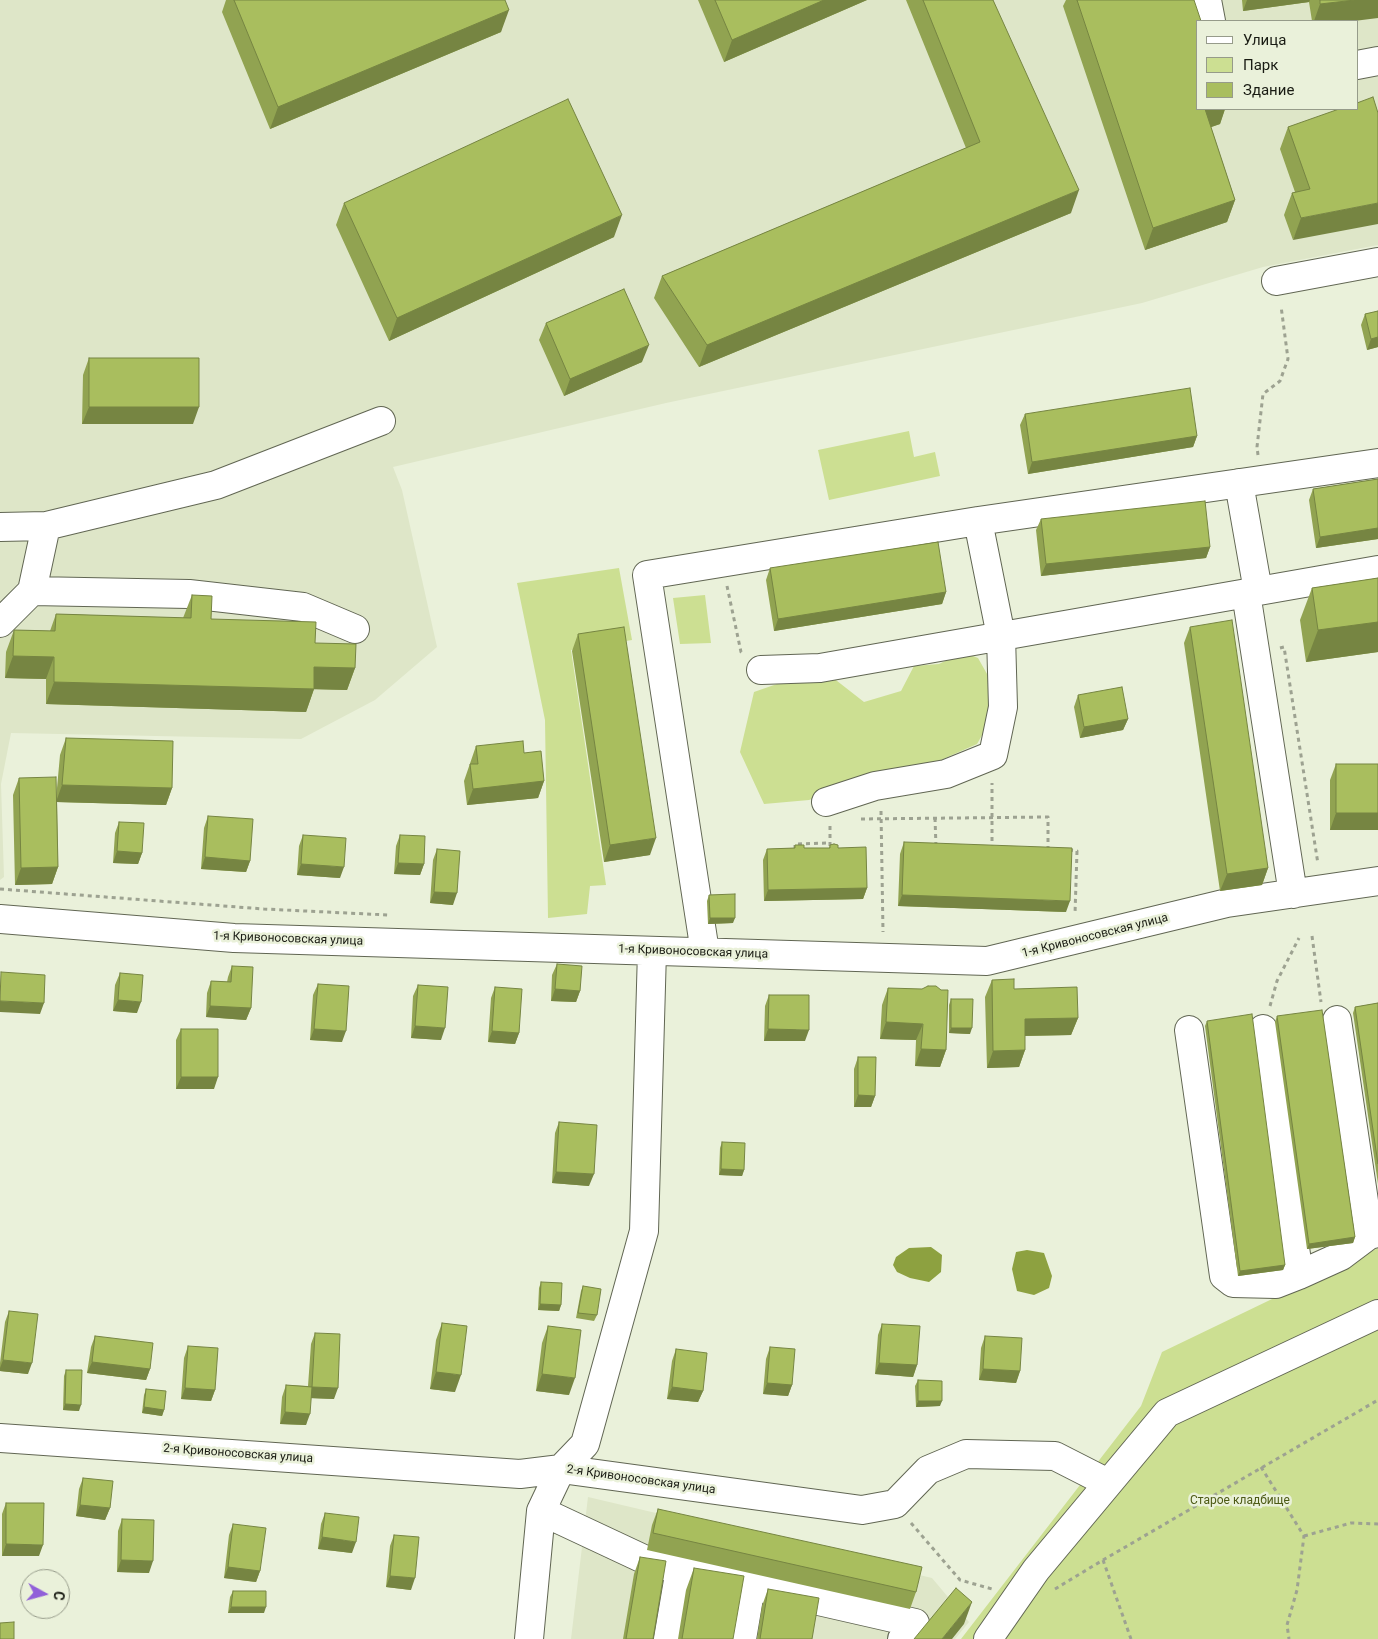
<!DOCTYPE html>
<html>
<head>
<meta charset="utf-8">
<style>
  body { margin:0 }
  #map { position:relative; width:1378px; height:1639px; overflow:hidden; background:#eaf1da; font-family:Roboto,sans-serif }
  canvas { display:block }
  .legend { position:absolute; left:1196px; top:20px; width:162px; height:90px; box-sizing:border-box; background:#eaf1da; border:1px solid #969b8a; margin:0; padding:6px 9px; list-style:none; font-size:15px; color:#191b13 }
  .legend li { display:flex; align-items:center; gap:10px; height:25px }
  .legend b { width:25px; border:1px solid #969b8a }
  .north { position:absolute; left:20px; top:1569px; width:50px; height:50px; box-sizing:border-box; background:#eaf1da; border:1px solid #969b8a; border-radius:50%; rotate:97deg; font-size:14px; font-weight:700; line-height:20px; text-align:center; color:#191b13 }
  .north::after { content:''; display:block; margin:auto; width:18px; height:22px; background:#9160d9; clip-path:polygon(50% 0,100% 100%,50% 72%,0 100%) }
</style>
</head>
<body>
<div id="map">
<canvas width="1378" height="1639"></canvas>
<ul class="legend">
<li><b style="height:6px;background:#fff"></b>Улица</li>
<li><b style="height:14px;background:#ccdf92"></b>Парк</li>
<li><b style="height:14px;background:#a9be5e"></b>Здание</li>
</ul>
<div class="north">С</div>
</div>
<script>
const g = document.querySelector('canvas').getContext('2d');
g.lineJoin = 'round';
function fill(path, color) {
  g.fillStyle = color;
  g.fill(path, 'evenodd');
}
function poly(rows) {
  const path = new Path2D();
  for (const r of rows) {
    path.moveTo(r[0], r[1]);
    for (let i = 2; i < r.length; i += 2) path.lineTo(r[i], r[i + 1]);
  }
  return path;
}
function trace(path, color, width, dash) {
  g.strokeStyle = color;
  g.lineWidth = width;
  g.lineCap = dash ? 'butt' : 'round';
  g.setLineDash(dash || []);
  g.stroke(path);
}
function write(font, color, halo, rows, align = 'center') {
  g.font = font + ' Roboto,sans-serif';
  g.lineWidth = 5;
  g.setLineDash([]);
  g.textBaseline = 'middle';
  g.strokeStyle = halo;
  g.fillStyle = color;
  for (const [text, x, y, turn = 0] of rows) {
    g.save();
    g.translate(x, y);
    g.rotate((+turn || 0) * Math.PI / 180);
    g.textAlign = isNaN(turn) ? turn : align;
    if (halo) g.strokeText(text, 0, 0);
    g.fillText(text, 0, 0);
    g.restore();
  }
}
const built = poly([
  [0,0,1378,0,1378,245,1263,267,1142,303,666,403,393,467,402,490,437,647,375,700,301,739,11,733,1,784,4,877,0,880],
  [1197,21,1357,21,1357,109,1197,109],
  [588,1497,932,1578,969,1622,955,1639,571,1639]
]);
const green = poly([
  [909,431,914,457,935,452,940,476,829,500,818,450],
  [619,568,632,640,571,650,606,885,590,886,587,914,548,918,545,720,517,583],
  [705,595,711,643,680,644,673,598],
  [963,652,978,658,991,681,993,716,977,744,925,767,867,779,809,800,764,804,740,752,754,692,797,677,832,677,864,702,901,691,914,666,939,664],
  [1378,1248,1378,1639,961,1639,1141,1406,1162,1352]
]);
const water = poly([
  [931,1247,942,1255,941,1272,929,1282,910,1278,897,1272,893,1265,896,1257,909,1248],
  [1027,1250,1044,1253,1052,1276,1049,1288,1034,1295,1017,1291,1012,1269,1016,1252]
]);
const path = poly([
  [1258,455,1257,447,1263,394,1280,381,1288,359,1281,306],
  [727,586,741,652,744,655],
  [1280,648,1284,647,1318,864],
  [881,811,883,932],
  [935,818,936,847],
  [861,819,1048,817,1048,849],
  [830,826,830,848],
  [795,849,795,844,830,843],
  [992,849,992,783],
  [1069,850,1077,851,1075,914],
  [0,889,264,909,388,915],
  [1312,936,1321,1002],
  [1270,1006,1277,981,1299,938],
  [1261,1467,1304,1536,1297,1590,1287,1625,1289,1639],
  [911,1523,960,1580,992,1589],
  [1304,1536,1351,1523,1378,1524],
  [1103,1560,1131,1639],
  [1055,1589,1103,1560,1378,1400]
]);
const minor = poly([
  [1207,0,1211,21],
  [1357,65,1378,61],
  [1276,281,1378,262],
  [1239,483,1258,591],
  [0,527,46,526,216,485,381,421],
  [32,591,189,594,303,607,355,629],
  [1246,593,1293,894],
  [0,623,32,591,46,526],
  [761,670,820,668,1378,570],
  [826,802,875,786,946,774,993,755,1003,707,1001,636,978,521,1378,463],
  [0,919,234,938,987,961,1227,903,1378,881],
  [705,952,647,575,978,521],
  [1337,1020,1369,1235],
  [1263,1029,1299,1275],
  [1189,1030,1224,1276,1233,1283,1276,1284,1299,1275,1341,1256,1369,1235,1378,1233],
  [0,1438,520,1474,561,1469,862,1510,895,1504,928,1470,966,1454,1055,1456,1108,1483],
  [541,1511,652,1563,915,1623,902,1639],
  [529,1639,541,1511,561,1469,585,1444,644,1231,652,951],
  [668,1639,680,1569],
  [742,1639,751,1586],
  [988,1639,1036,1570,1167,1413,1378,1314]
]);
const wall = poly([
  [226,0,505,0,501,32,270,129,222,12],
  [698,0,867,0,724,62],
  [906,0,993,0,1071,213,699,367,654,298,662,276,966,148],
  [1066,0,1194,0,1197,109,1225,109,1220,124,1211,127,1235,200,1227,222,1145,250,1063,6],
  [1242,0,1378,0,1354,21,1312,21,1309,2,1243,11],
  [1357,109,1293,240,1284,215,1292,193,1295,192,1280,149,1288,127],
  [344,203,614,237,389,341,336,225],
  [1378,311,1378,347,1367,350,1361,325,1365,314],
  [546,323,642,362,564,396,539,340],
  [89,358,193,424,82,424,83,375],
  [1025,414,1197,436,1193,447,1028,474,1020,425],
  [1378,479,1378,539,1316,548,1309,500,1313,489],
  [1041,519,1210,547,1206,558,1041,576,1036,530],
  [770,568,946,592,942,604,774,631,766,580],
  [1378,578,1378,652,1306,662,1300,620,1312,588],
  [192,595,211,619,315,643,355,668,347,690,314,689,306,712,46,704,46,679,5,678,6,652,14,630,50,631,56,614,183,618],
  [1190,627,1268,868,1262,885,1220,891,1184,643],
  [578,634,650,855,604,862,572,651],
  [1078,695,1128,719,1123,730,1080,738,1074,707],
  [66,738,172,788,166,805,57,802,58,867,52,884,15,885,13,795,19,778,56,799,60,755],
  [476,746,524,753,544,781,538,798,467,805,464,781],
  [1336,764,1378,764,1378,830,1330,830,1330,780],
  [208,816,250,861,246,872,201,869,204,828],
  [119,822,142,853,138,864,113,863,115,833],
  [303,835,340,878,297,875,299,846],
  [400,835,424,864,420,875,394,874,396,846],
  [904,842,1066,912,898,906,900,854],
  [795,845,804,848,829,848,830,845,838,848,867,888,863,899,764,901,763,860,767,849,794,848],
  [437,849,453,905,430,903,433,860],
  [709,895,733,923,708,924,707,901],
  [557,964,580,991,576,1002,551,1001,552,975],
  [232,966,251,1008,246,1020,206,1017,207,993,211,981,227,982,228,977],
  [120,973,137,1013,113,1011,115,985],
  [992,980,1014,989,1078,1018,1071,1035,1025,1036,1025,1050,1019,1067,987,1068,985,997],
  [318,984,342,1042,310,1040,313,995],
  [418,985,441,1040,411,1038,413,996],
  [495,987,519,1033,515,1044,488,1042,491,998],
  [888,988,946,1050,940,1067,915,1066,916,1040,880,1039,882,1005],
  [769,995,805,1041,764,1041,765,1006],
  [951,999,970,1034,949,1033,949,1005],
  [1378,1003,1378,1184,1353,1013,1355,1007],
  [1277,1016,1355,1237,1353,1243,1307,1249,1275,1022],
  [1207,1021,1285,1265,1283,1270,1238,1276,1205,1026],
  [181,1029,214,1089,176,1089,176,1040],
  [858,1057,875,1096,871,1107,854,1107,854,1069],
  [559,1122,589,1186,552,1183,555,1133],
  [722,1142,744,1170,742,1176,719,1175,720,1148],
  [541,1282,561,1305,559,1311,538,1310,539,1288],
  [583,1286,597,1315,594,1321,576,1318,581,1291],
  [9,1311,28,1374,0,1371,0,1363,5,1322],
  [442,1323,455,1392,430,1389,436,1340],
  [882,1324,917,1365,913,1377,875,1374,878,1335],
  [548,1326,569,1395,536,1391,542,1343],
  [315,1333,334,1399,311,1398,306,1425,280,1424,282,1397,286,1385,308,1386,311,1344],
  [95,1336,150,1369,146,1380,87,1373,91,1347],
  [985,1336,1020,1371,1016,1383,979,1380,981,1348],
  [188,1346,215,1390,211,1401,181,1399,184,1358],
  [770,1347,792,1385,788,1396,763,1394,766,1359],
  [676,1349,703,1391,698,1402,667,1399,672,1361],
  [66,1370,79,1411,63,1410,64,1376],
  [918,1380,940,1406,916,1407,915,1386],
  [146,1389,164,1410,162,1416,142,1413,144,1395],
  [83,1478,110,1508,105,1520,76,1516,79,1489],
  [6,1503,39,1556,2,1556,2,1514],
  [658,1509,916,1592,910,1609,647,1550,652,1525],
  [325,1513,352,1553,318,1549,321,1524],
  [122,1519,149,1573,117,1572,118,1531],
  [233,1524,260,1571,256,1582,224,1578,229,1535],
  [394,1535,411,1590,386,1587,390,1546],
  [640,1557,653,1639,623,1639,634,1574],
  [694,1568,733,1639,678,1639,686,1590],
  [768,1589,812,1639,757,1639,762,1606],
  [233,1591,264,1613,228,1613,230,1597]
]);
const shadedWall = poly([
  [824,0,867,0,724,62,732,40],
  [1247,0,1310,0,1309,2,1243,11],
  [1355,0,1378,0,1378,18,1354,21,1314,21,1320,4],
  [509,10,501,32,270,129,278,107],
  [1205,109,1225,109,1220,124,1197,132],
  [1079,190,1071,213,699,367,707,345],
  [1235,200,1227,222,1145,250,1153,228],
  [1378,203,1378,224,1293,240,1301,218],
  [622,215,614,237,389,341,397,318],
  [1378,337,1378,347,1367,350,1371,339],
  [649,345,642,362,564,396,570,379],
  [89,407,199,407,193,424,82,424],
  [1197,436,1193,447,1028,474,1032,462],
  [1378,528,1378,539,1316,548,1320,537],
  [1210,547,1206,558,1041,576,1046,564],
  [946,592,942,604,774,631,778,619],
  [1378,622,1378,652,1306,662,1318,630],
  [13,656,54,657,46,679,5,678],
  [314,667,355,668,347,690,306,689],
  [54,682,314,689,306,712,46,704],
  [1128,719,1123,730,1080,738,1084,727],
  [544,781,538,798,467,805,473,789],
  [62,785,172,788,166,805,56,802],
  [1336,813,1378,813,1378,830,1330,830],
  [656,838,650,855,604,862,610,845],
  [117,851,142,853,138,864,113,863],
  [205,857,250,861,246,872,201,869],
  [398,863,424,864,420,875,394,874],
  [301,864,344,867,340,878,297,875],
  [58,867,52,884,15,885,21,868],
  [1268,868,1262,885,1220,891,1227,874],
  [867,888,863,899,764,901,768,890],
  [434,892,457,893,453,905,430,903],
  [902,895,1070,901,1066,912,898,906],
  [710,918,735,918,733,923,708,924],
  [555,989,580,991,576,1002,551,1001],
  [118,1000,141,1002,137,1013,113,1011],
  [0,1001,44,1003,40,1014,0,1012],
  [210,1006,251,1008,246,1020,206,1017],
  [1078,1018,1071,1035,1018,1036,1025,1019],
  [886,1022,923,1024,916,1040,880,1039],
  [415,1026,445,1028,441,1040,411,1038],
  [951,1028,972,1028,970,1034,949,1033],
  [314,1029,346,1031,342,1042,310,1040],
  [768,1029,809,1030,805,1041,764,1041],
  [492,1031,519,1033,515,1044,488,1042],
  [921,1049,946,1050,940,1067,915,1066],
  [1025,1050,1019,1067,987,1068,993,1051],
  [181,1077,218,1077,214,1089,176,1089],
  [858,1095,875,1096,871,1107,854,1107],
  [721,1169,744,1170,742,1176,719,1175],
  [556,1172,594,1174,589,1186,552,1183],
  [1355,1237,1353,1243,1307,1249,1309,1244],
  [1285,1265,1283,1270,1238,1276,1240,1271],
  [540,1304,561,1305,559,1311,538,1310],
  [3,1360,32,1363,28,1374,0,1371,0,1368],
  [92,1362,150,1369,146,1380,87,1373],
  [879,1363,917,1365,913,1377,875,1374],
  [983,1369,1020,1371,1016,1383,979,1380],
  [436,1372,461,1375,455,1392,430,1389],
  [542,1374,575,1378,569,1395,536,1391],
  [767,1383,792,1385,788,1396,763,1394],
  [312,1387,338,1388,334,1399,308,1398],
  [672,1387,703,1391,698,1402,667,1399],
  [185,1388,215,1390,211,1401,181,1399],
  [918,1401,942,1401,940,1406,916,1407],
  [65,1404,81,1405,79,1411,63,1410],
  [144,1407,164,1410,162,1416,142,1413],
  [285,1412,310,1414,306,1425,280,1424],
  [80,1505,110,1508,105,1520,76,1516],
  [322,1537,356,1542,352,1553,318,1549],
  [6,1544,43,1545,39,1556,2,1556],
  [121,1560,153,1561,149,1573,117,1572],
  [228,1567,260,1571,256,1582,224,1578],
  [390,1576,415,1578,411,1590,386,1587],
  [972,1602,964,1624,952,1639,942,1639],
  [231,1607,266,1607,264,1613,228,1613]
]);
const building = poly([
  [234,0,505,0,509,10,278,107,234,0],
  [715,0,824,0,732,40,715,0],
  [923,0,993,0,1079,190,707,345,662,276,980,142,923,0],
  [1077,0,1194,0,1201,21,1197,21,1197,109,1207,109,1205,109,1235,200,1153,228,1077,0],
  [1320,0,1355,0,1320,4,1320,0],
  [1373,97,1378,113,1378,203,1301,218,1292,193,1310,189,1288,127,1339,109,1357,109,1357,103,1373,97],
  [568,99,622,215,397,318,344,203,568,99],
  [624,289,649,345,570,379,546,323,624,289],
  [1378,311,1378,337,1371,339,1365,314,1378,311],
  [89,358,199,358,199,407,89,407,89,358],
  [1190,388,1197,436,1032,462,1025,414,1190,388],
  [1378,479,1378,528,1320,537,1313,489,1378,479],
  [1205,501,1210,547,1046,564,1041,519,1205,501],
  [938,542,946,592,778,619,770,568,938,542],
  [1378,578,1378,622,1318,630,1312,588,1378,578],
  [192,595,212,596,211,619,316,622,315,643,356,644,355,668,314,667,314,689,54,682,54,657,13,656,14,630,55,631,56,614,191,618,192,595],
  [1232,620,1268,868,1227,874,1190,627,1232,620],
  [624,627,656,838,610,845,578,634,624,627],
  [1122,687,1128,719,1084,727,1078,695,1122,687],
  [66,738,173,741,172,788,62,785,66,738],
  [523,741,524,753,541,751,544,781,473,789,470,764,478,764,476,746,523,741],
  [1336,764,1378,764,1378,813,1336,813,1336,764],
  [56,777,58,867,21,868,19,778,56,777],
  [208,816,253,819,250,861,205,857,208,816],
  [119,822,144,823,142,853,117,851,119,822],
  [303,835,346,838,344,867,301,864,303,835],
  [400,835,425,836,424,864,398,863,400,835],
  [904,842,1072,848,1070,901,902,895,904,842],
  [834,844,838,845,838,848,866,847,867,888,768,890,767,849,795,848,795,845,804,845,804,848,830,848,830,845,834,844],
  [437,849,460,851,457,893,434,892,437,849],
  [735,894,735,918,710,918,709,895,735,894],
  [557,964,582,966,580,991,555,989,557,964],
  [232,966,253,967,251,1008,210,1006,211,981,231,982,232,966],
  [1,972,45,975,44,1003,0,1001,1,972],
  [120,973,143,975,141,1002,118,1000,120,973],
  [1014,979,1014,989,1077,987,1078,1018,1025,1019,1025,1050,993,1051,992,980,1014,979],
  [318,984,349,986,346,1031,314,1029,318,984],
  [418,985,448,987,445,1028,415,1026,418,985],
  [928,986,936,986,941,990,948,990,946,1050,921,1049,923,1024,886,1022,888,988,922,989,928,986],
  [495,987,522,989,519,1033,492,1031,495,987],
  [769,995,809,995,809,1030,768,1029,769,995],
  [951,999,973,999,972,1028,951,1028,951,999],
  [1378,1003,1378,1164,1355,1007,1378,1003],
  [1322,1010,1355,1237,1309,1244,1277,1016,1322,1010],
  [1252,1014,1285,1265,1240,1271,1207,1021,1252,1014],
  [181,1029,218,1029,218,1077,181,1077,181,1029],
  [858,1057,876,1057,875,1096,858,1095,858,1057],
  [559,1122,597,1125,594,1174,556,1172,559,1122],
  [722,1142,745,1143,744,1170,721,1169,722,1142],
  [541,1282,562,1283,561,1305,540,1304,541,1282],
  [583,1286,601,1289,597,1315,578,1313,583,1286],
  [9,1311,38,1314,32,1363,3,1360,9,1311],
  [442,1323,467,1326,461,1375,436,1372,442,1323],
  [882,1324,920,1326,917,1365,879,1363,882,1324],
  [548,1326,581,1330,575,1378,542,1374,548,1326],
  [315,1333,340,1334,338,1388,312,1387,315,1333],
  [95,1336,153,1343,150,1369,92,1362,95,1336],
  [985,1336,1022,1338,1020,1371,983,1369,985,1336],
  [188,1346,218,1348,215,1390,185,1388,188,1346],
  [770,1347,795,1349,792,1385,767,1383,770,1347],
  [676,1349,707,1353,703,1391,672,1387,676,1349],
  [66,1370,82,1370,81,1405,65,1404,66,1370],
  [918,1380,942,1381,942,1401,918,1401,918,1380],
  [286,1385,312,1387,310,1414,285,1412,286,1385],
  [146,1389,166,1391,164,1410,144,1407,146,1389],
  [83,1478,113,1481,110,1508,80,1505,83,1478],
  [6,1503,44,1503,43,1545,6,1544,6,1503],
  [658,1509,922,1567,916,1592,653,1533,658,1509],
  [325,1513,359,1517,356,1542,322,1537,325,1513],
  [122,1519,154,1520,153,1561,121,1560,122,1519],
  [233,1524,266,1528,260,1571,228,1567,233,1524],
  [394,1535,419,1537,415,1578,390,1576,394,1535],
  [640,1557,666,1561,653,1639,626,1639,640,1557],
  [694,1568,744,1576,733,1639,682,1639,694,1568],
  [956,1588,972,1602,942,1639,914,1639,956,1588],
  [768,1589,819,1598,812,1639,760,1639,768,1589],
  [233,1591,266,1591,266,1607,231,1607,233,1591],
  [14,1622,14,1639,0,1639,0,1623,14,1622]
]);
const streetNames = [
  ["1-я Кривоносовская улица",1095,936,-14],
  ["1-я Кривоносовская улица",288,939,2],
  ["1-я Кривоносовская улица",693,952,2],
  ["2-я Кривоносовская улица",238,1454,4],
  ["2-я Кривоносовская улица",641,1480,8]
];
const parkNames = [
  ["Старое кладбище",1240,1501]
];
fill(built, '#dee6c8');
fill(green, '#ccdf92');
fill(water, '#8da140');
trace(minor, '#616653', 30);
trace(path, '#9da291', 3, [4, 4]);
trace(minor, '#fff', 28);
fill(wall, '#91a351');
fill(shadedWall, '#768542');
fill(building, '#a9be5e');
trace(building, '#768542', 1);
write('12px', '#191b13', '#eaf1da', streetNames);
write('12px', '#4d5a15', '#eaf1da', parkNames);
</script>
</body>
</html>
